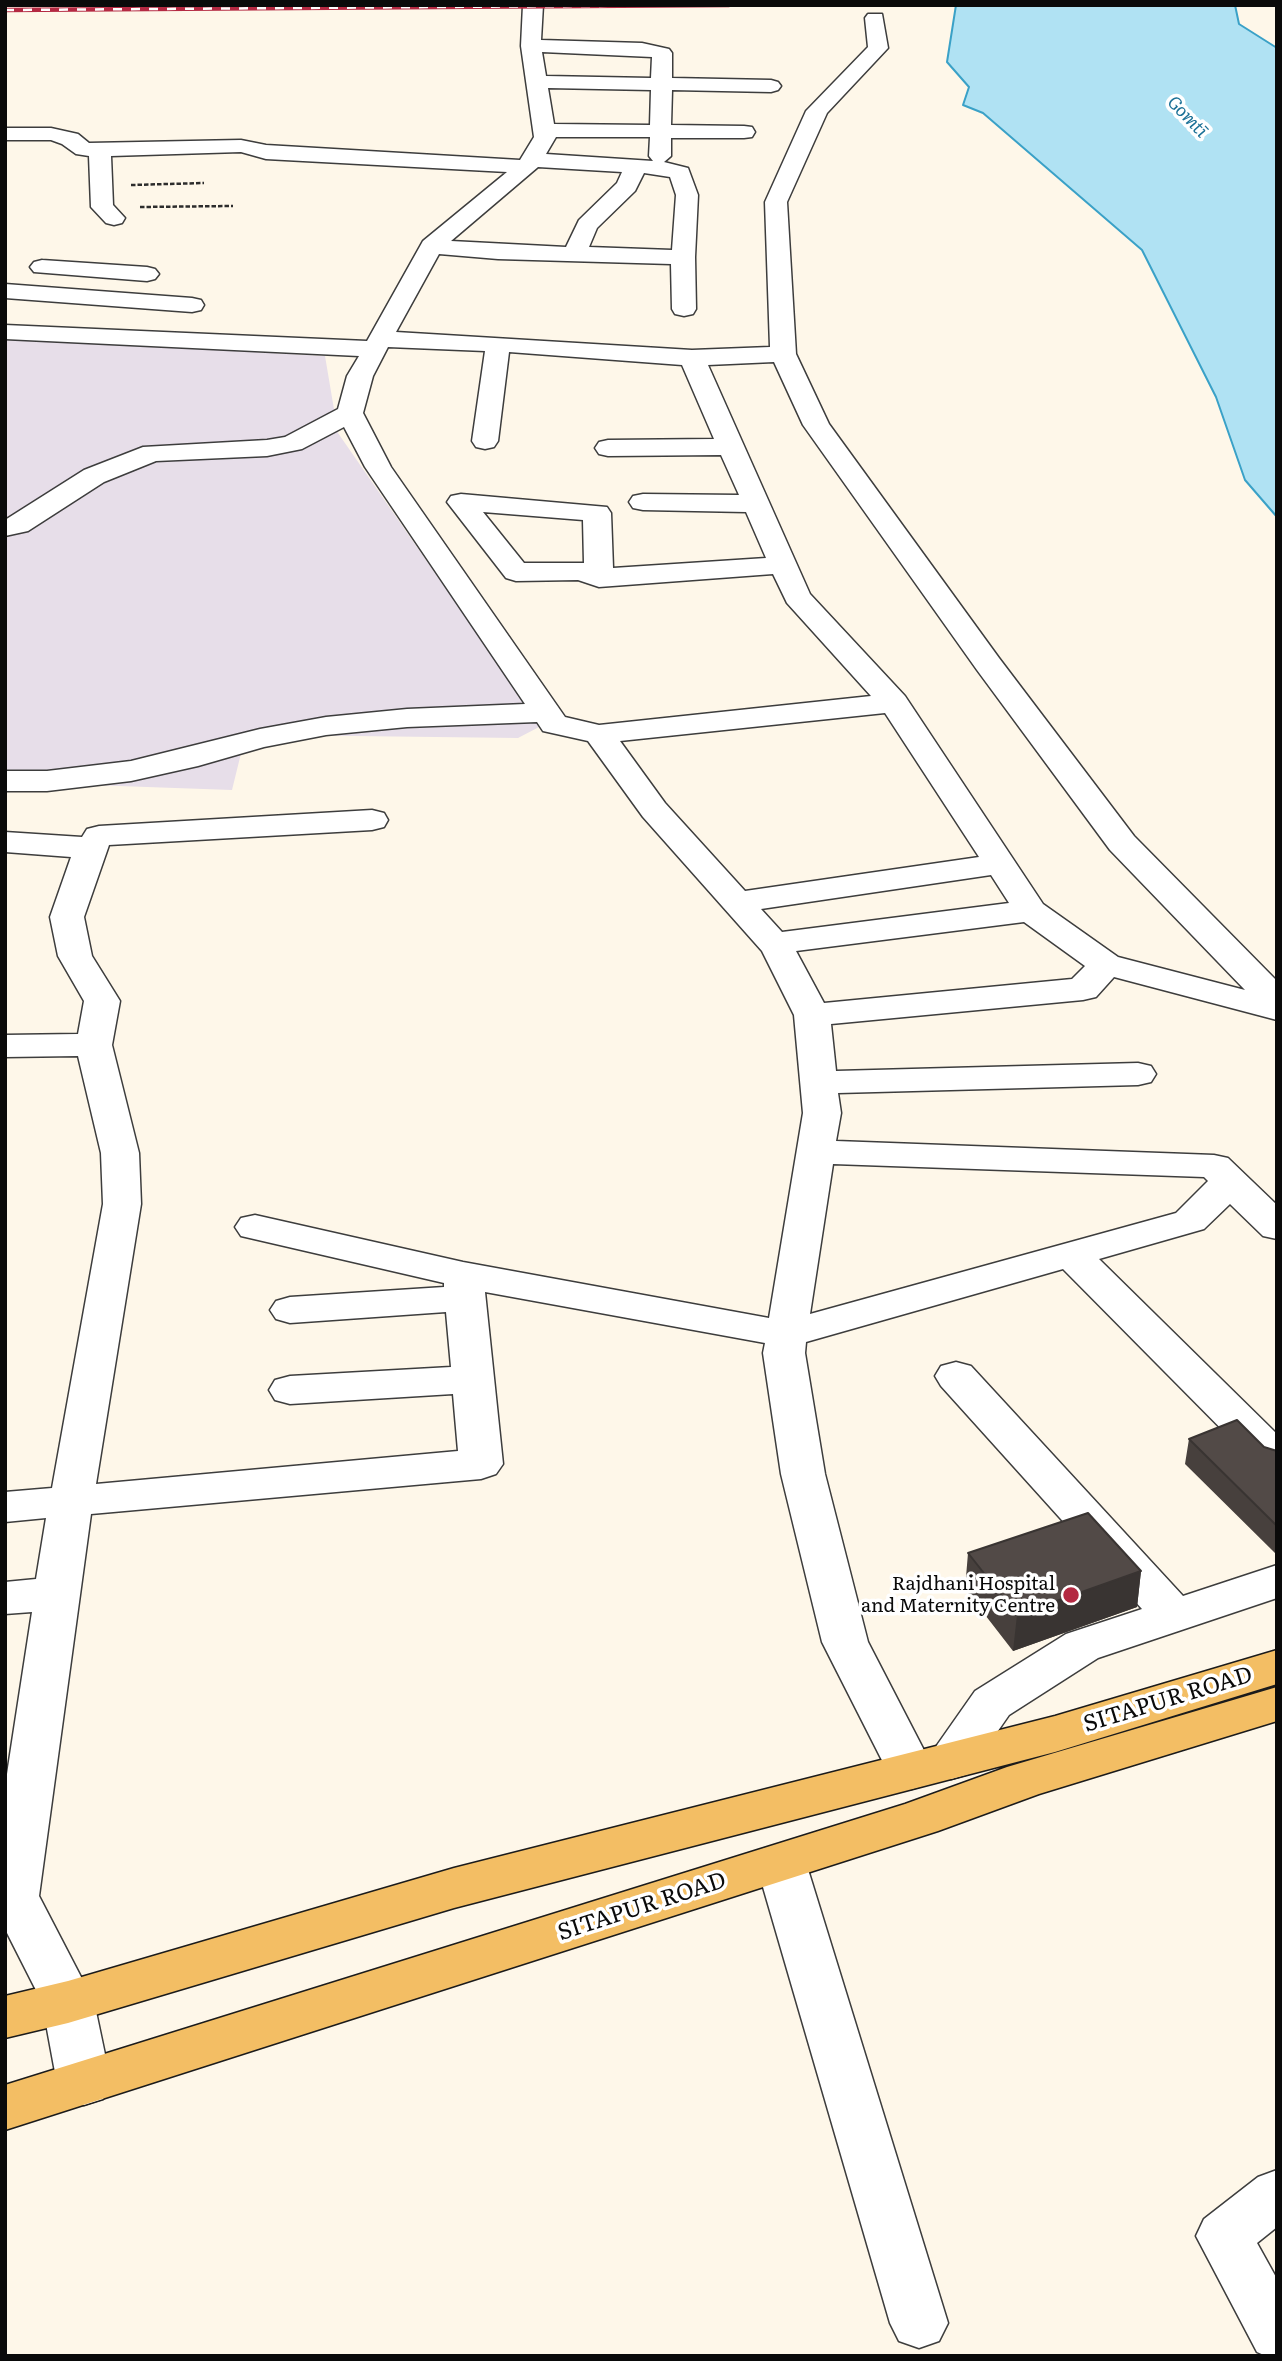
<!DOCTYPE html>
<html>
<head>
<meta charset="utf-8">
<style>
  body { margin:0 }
  #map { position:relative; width:1282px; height:2361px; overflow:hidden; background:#fef7e9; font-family:Literata,serif }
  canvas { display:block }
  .frame { position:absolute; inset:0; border:7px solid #0a0a0a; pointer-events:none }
</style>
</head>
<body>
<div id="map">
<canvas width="1282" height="2361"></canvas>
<div class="frame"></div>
</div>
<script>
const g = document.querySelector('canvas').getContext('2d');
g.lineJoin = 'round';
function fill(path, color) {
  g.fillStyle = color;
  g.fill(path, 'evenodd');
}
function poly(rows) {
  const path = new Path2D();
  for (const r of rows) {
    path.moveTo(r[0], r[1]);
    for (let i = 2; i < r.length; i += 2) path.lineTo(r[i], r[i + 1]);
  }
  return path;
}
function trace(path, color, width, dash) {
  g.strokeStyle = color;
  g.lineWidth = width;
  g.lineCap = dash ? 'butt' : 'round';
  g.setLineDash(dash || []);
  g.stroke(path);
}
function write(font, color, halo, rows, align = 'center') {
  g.font = font + ' Literata,serif';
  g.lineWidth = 7;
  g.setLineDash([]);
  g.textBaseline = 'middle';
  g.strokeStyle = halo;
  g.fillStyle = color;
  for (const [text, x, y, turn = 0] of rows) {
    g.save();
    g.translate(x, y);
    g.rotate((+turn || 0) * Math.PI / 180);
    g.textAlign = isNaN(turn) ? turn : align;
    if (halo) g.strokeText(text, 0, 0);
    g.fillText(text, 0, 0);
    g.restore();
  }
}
const industrial = poly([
  [5,338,325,356,338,433,541,726,518,738,270,735,245,737,232,790,5,782]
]);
const water = poly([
  [956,5,1235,5,1239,24,1277,48,1277,517,1245,480,1216,397,1142,250,983,113,963,105,969,87,947,62,956,5]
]);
const path = poly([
  [131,185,204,183],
  [140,207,233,206]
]);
const minor = poly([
  [523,5,543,5,541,40,642,43,669,49,672,53,672,78,771,80,778,82,781,86,778,90,771,92,672,90,671,125,744,126,752,127,755,132,752,137,744,138,671,138,671,156,664,162,688,168,698,195,695,257,696,309,693,314,684,316,675,314,672,309,671,264,498,259,439,254,396,332,692,350,770,347,765,202,806,111,868,47,865,18,868,14,882,14,888,48,827,113,787,202,796,354,829,424,999,658,1134,836,1277,981,1277,1020,1114,977,1096,997,1083,1000,831,1024,836,1071,1138,1063,1151,1066,1156,1074,1151,1082,1138,1085,838,1093,841,1113,836,1141,1214,1155,1228,1158,1277,1205,1277,1239,1263,1236,1230,1204,1204,1229,1099,1259,1277,1434,1277,1474,1262,1470,1063,1269,806,1342,805,1353,825,1474,868,1642,928,1758,975,1691,1066,1634,1142,1609,941,1386,935,1376,941,1366,956,1362,971,1366,1183,1596,1277,1565,1277,1598,1098,1658,1009,1715,968,1774,951,1779,934,1773,928,1784,911,1789,894,1784,822,1642,781,1474,763,1353,765,1343,485,1292,503,1464,496,1474,481,1479,91,1514,39,1896,94,2002,111,2083,103,2099,84,2105,65,2099,57,2083,42,2002,5,1929,5,1787,32,1612,5,1614,5,1582,36,1579,46,1518,5,1522,5,1492,52,1488,103,1204,101,1153,78,1056,5,1057,5,1035,78,1034,84,1001,58,956,50,917,71,857,5,852,5,832,82,837,87,829,99,826,372,810,384,813,388,820,384,827,372,830,109,845,108,848,84,917,92,956,120,1001,112,1045,139,1153,141,1204,96,1484,458,1451,453,1394,290,1404,275,1400,269,1390,275,1380,290,1376,451,1367,446,1312,290,1323,276,1319,270,1310,276,1301,290,1297,444,1287,444,1283,241,1236,235,1227,241,1218,255,1215,463,1262,769,1318,803,1113,794,1015,762,951,643,817,588,741,543,731,537,722,407,727,326,735,264,747,198,766,131,781,47,791,5,791,5,771,47,771,131,761,260,729,326,717,407,709,525,704,365,467,344,427,302,449,267,456,156,461,104,482,28,531,5,536,5,520,84,470,143,447,267,440,285,437,338,409,347,376,359,356,5,339,5,325,367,341,423,241,507,172,266,159,241,152,111,156,113,205,125,218,122,223,114,225,106,223,91,207,89,156,76,154,62,144,51,140,5,140,5,128,51,128,78,134,89,143,241,140,266,145,520,160,534,137,521,46,523,5],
  [542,52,652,57,651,78,546,76,542,52],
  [548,88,651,90,650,125,554,124,548,88],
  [556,137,650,137,649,156,653,161,546,154,556,137],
  [538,167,622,172,617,183,579,220,566,247,451,241,538,167],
  [644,173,670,177,676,195,672,250,589,247,597,228,635,191,644,173],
  [388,347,485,351,472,441,476,447,485,449,494,447,498,441,509,352,682,365,714,439,608,440,599,442,595,448,599,454,608,456,721,455,739,495,643,494,633,496,629,502,633,508,643,510,746,512,766,558,613,568,611,513,607,507,461,494,451,496,447,502,506,578,516,581,578,580,599,587,773,574,787,603,871,696,599,725,565,717,391,467,363,413,373,376,388,347],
  [774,362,803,425,977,670,1110,850,1245,990,1118,957,1043,904,905,696,810,594,708,365,774,362],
  [483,512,583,520,584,563,524,563,483,512],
  [885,713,979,857,745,891,665,803,620,741,885,713],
  [991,875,1009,903,782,932,761,909,991,875],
  [1024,922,1085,966,1072,979,824,1003,796,951,1024,922],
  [833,1164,1204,1177,1208,1181,1176,1213,810,1314,833,1164],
  [42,260,147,267,155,269,159,274,155,279,147,281,34,272,30,267,34,262,42,260],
  [5,284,192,298,201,300,204,305,201,310,192,312,5,298,5,284],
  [781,1844,799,1849,806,1863,948,2323,939,2341,919,2348,899,2341,890,2323,756,1863,763,1849,781,1844],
  [1277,2170,1277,2227,1257,2243,1277,2279,1277,2356,1266,2356,1257,2352,1196,2236,1204,2219,1258,2177,1277,2170]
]);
const major = poly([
  [1277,1650,1277,1684,1055,1752,454,1908,68,2023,5,2038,5,1996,68,1981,454,1868,1055,1716,1277,1650],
  [1277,1687,1277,1721,1039,1794,938,1831,5,2130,5,2085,905,1804,1007,1767,1277,1687]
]);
const rail = poly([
  [5,10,729,5]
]);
const wall = poly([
  [1189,1439,1264,1447,1277,1451,1277,1552,1275,1553,1185,1464],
  [968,1553,1141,1571,1137,1607,1013,1651,965,1589]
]);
const shadedWall = poly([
  [1141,1571,1137,1607,1013,1651,1017,1615]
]);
const building = poly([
  [1237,1420,1264,1447,1277,1451,1277,1526,1189,1439,1237,1420],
  [1088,1513,1141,1571,1017,1615,968,1553,1088,1513]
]);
const markers = [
  [1071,1595,9,"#b42942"]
];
const farWaternames = [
  ["Gomtī",1187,117,46]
];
const poiNames = [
  ["Rajdhani Hospital",1055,1584],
  ["and Maternity Centre",1055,1606]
];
const nearStreetnames = [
  ["SITAPUR ROAD",1168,1700,-17],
  ["SITAPUR ROAD",642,1907,-18]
];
fill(industrial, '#e7dee9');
fill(water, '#b0e2f3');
trace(water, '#3aa1c7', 2);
trace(minor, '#3d3d3d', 3);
trace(major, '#1b1b1b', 3);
trace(path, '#2c2c2c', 2.5, [4.5, 2]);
fill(minor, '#fff');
fill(major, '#f3be64');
trace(rail, '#b42942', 4.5);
trace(rail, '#fff', 2.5, [9]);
fill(wall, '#47403d');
fill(shadedWall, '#393432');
fill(building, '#524a47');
trace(building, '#393432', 2);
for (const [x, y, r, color] of markers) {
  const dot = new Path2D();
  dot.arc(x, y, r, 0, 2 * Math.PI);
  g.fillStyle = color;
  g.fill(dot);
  trace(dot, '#fff', 2.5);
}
write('italic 18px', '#1a7096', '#fff', farWaternames);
write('19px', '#0a0a0a', '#fff', poiNames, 'right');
write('23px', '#0a0a0a', '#fff', nearStreetnames);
</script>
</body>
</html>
